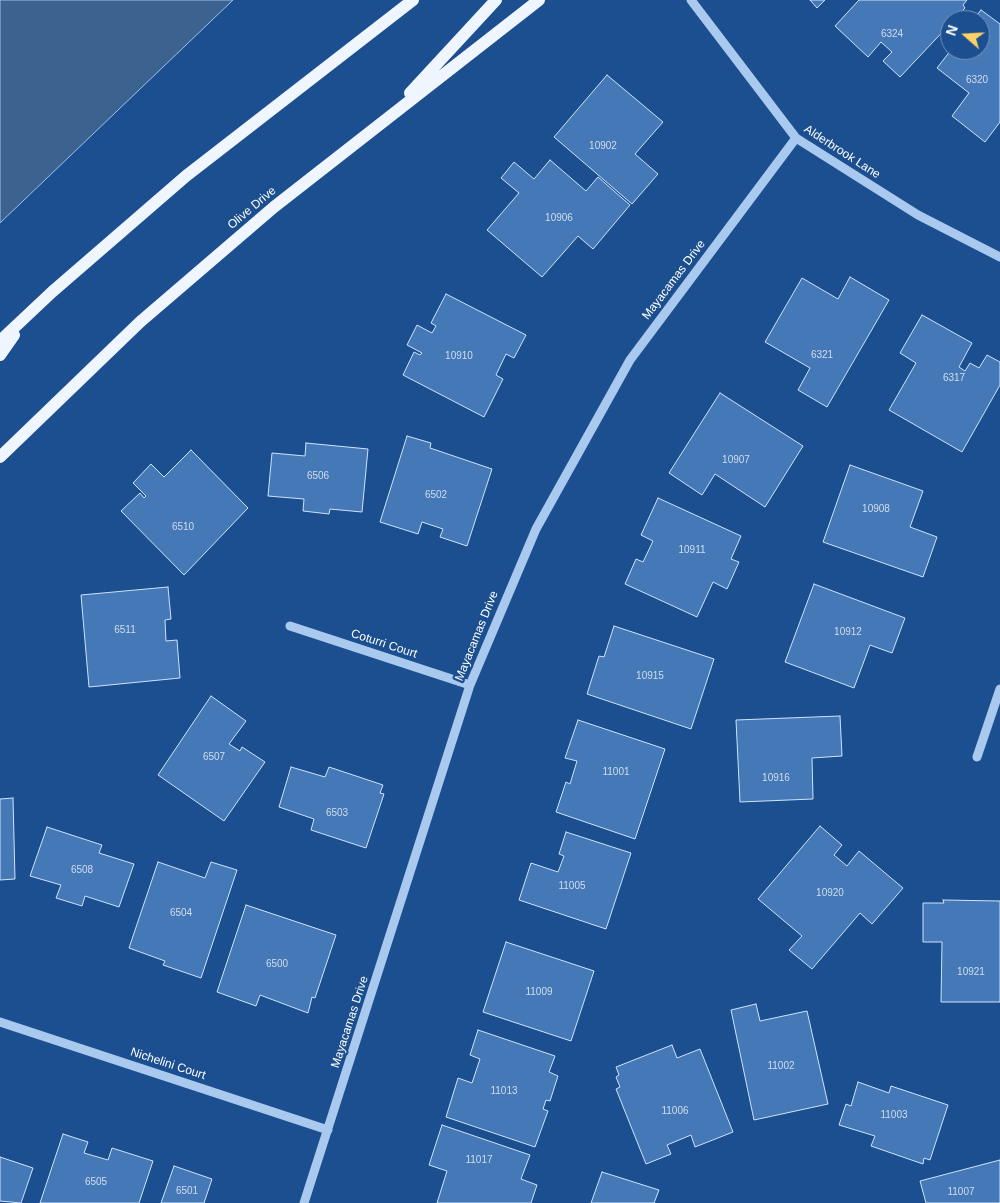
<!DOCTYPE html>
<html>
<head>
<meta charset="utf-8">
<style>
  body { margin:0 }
  #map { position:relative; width:1000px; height:1203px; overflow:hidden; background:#1b4f8f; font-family:Helvetica,sans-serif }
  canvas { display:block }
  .north { position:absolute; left:940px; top:10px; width:50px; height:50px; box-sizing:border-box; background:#1b4f8f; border:1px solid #7695bc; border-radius:50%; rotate:289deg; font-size:14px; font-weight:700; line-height:20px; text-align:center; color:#fff }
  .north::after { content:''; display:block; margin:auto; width:18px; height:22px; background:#ffd166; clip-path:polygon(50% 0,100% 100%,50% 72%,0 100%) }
</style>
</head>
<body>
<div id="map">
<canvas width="1000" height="1203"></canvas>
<div class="north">N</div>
</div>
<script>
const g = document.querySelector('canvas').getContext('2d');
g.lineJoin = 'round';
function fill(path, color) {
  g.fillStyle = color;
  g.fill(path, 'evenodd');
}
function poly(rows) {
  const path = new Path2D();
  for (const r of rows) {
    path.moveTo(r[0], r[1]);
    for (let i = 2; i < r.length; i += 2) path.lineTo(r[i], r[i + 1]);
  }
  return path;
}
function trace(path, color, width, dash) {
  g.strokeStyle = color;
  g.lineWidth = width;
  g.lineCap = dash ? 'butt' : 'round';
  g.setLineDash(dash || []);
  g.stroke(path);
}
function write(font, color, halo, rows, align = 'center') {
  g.font = font + ' Helvetica,sans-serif';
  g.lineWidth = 4.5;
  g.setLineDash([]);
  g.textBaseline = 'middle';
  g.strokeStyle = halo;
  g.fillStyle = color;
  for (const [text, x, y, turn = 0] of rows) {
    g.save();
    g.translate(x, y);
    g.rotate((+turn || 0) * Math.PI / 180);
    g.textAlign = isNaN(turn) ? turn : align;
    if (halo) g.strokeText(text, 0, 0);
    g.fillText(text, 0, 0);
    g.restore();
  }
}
const water = poly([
  [0,0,233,0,0,223,0,0]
]);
const building = poly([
  [810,0,825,0,817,8,810,0],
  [859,0,967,0,963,5,965,8,954,20,950,20,950,24,900,77,883,61,892,52,881,42,868,57,835,26,859,0],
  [981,10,1000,24,1000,122,985,142,952,116,969,93,937,68,951,50,980,50,980,20,973,20,981,10],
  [607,75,663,122,635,154,658,174,632,204,554,137,607,75],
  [550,160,586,191,598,177,630,205,593,249,578,236,542,277,487,230,519,193,501,178,514,162,534,179,550,160],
  [850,277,889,300,827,407,798,390,810,368,765,342,802,278,838,299,850,277],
  [446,294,526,335,514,358,506,354,496,375,503,379,484,417,403,375,414,352,420,355,422,353,407,345,417,325,432,333,436,326,431,323,446,294],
  [922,315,972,343,959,367,965,371,970,363,979,368,987,355,1000,362,1000,385,962,452,889,410,916,363,900,353,922,315],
  [720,393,803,446,765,507,715,474,702,495,669,473,720,393],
  [407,436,431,443,430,448,492,469,467,546,440,537,443,529,422,522,418,534,380,522,407,436],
  [306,443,368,449,362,512,330,509,329,514,303,511,304,499,268,496,272,453,305,456,306,443],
  [191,450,248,508,184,575,121,511,140,493,144,498,146,496,133,483,151,464,164,477,191,450],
  [850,465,923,491,910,527,937,537,923,577,823,542,850,465],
  [658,498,741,536,731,559,739,562,727,589,713,582,697,617,625,584,636,559,643,562,653,541,641,535,658,498],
  [814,584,905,618,892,653,870,645,854,688,785,662,814,584],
  [168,587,171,619,165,620,166,641,177,640,180,678,89,687,81,595,168,587],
  [614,626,714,659,691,729,587,694,599,656,604,657,614,626],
  [211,696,246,721,229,744,240,751,242,747,265,762,224,821,158,775,211,696],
  [840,716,842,756,812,758,813,799,740,802,736,720,840,716],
  [578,720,665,749,635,839,556,812,566,782,570,784,577,761,565,758,578,720],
  [291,767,325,777,329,767,383,785,380,793,384,794,366,848,311,830,314,819,279,807,291,767],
  [13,798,15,879,0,880,0,799,13,798],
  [820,826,842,845,834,855,847,866,859,851,903,888,872,924,860,913,812,969,789,950,802,936,758,899,820,826],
  [47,827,102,845,99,853,134,864,119,907,85,896,82,906,56,898,61,885,30,876,47,827],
  [566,832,631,853,606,929,519,900,531,863,558,872,564,856,559,854,566,832],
  [158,862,205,878,211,862,237,870,201,978,163,965,165,961,129,948,158,862],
  [943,900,1000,901,1000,1002,941,1002,942,942,923,942,923,903,944,903,943,900],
  [246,905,336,935,315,998,312,997,308,1013,260,995,256,1006,217,992,246,905],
  [506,942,594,971,571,1041,483,1012,506,942],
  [756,1004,760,1021,807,1011,828,1104,754,1120,731,1010,756,1004],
  [478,1030,555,1056,549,1072,558,1076,550,1101,546,1100,543,1109,548,1111,535,1147,446,1117,458,1078,472,1083,480,1059,470,1055,478,1030],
  [672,1045,677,1058,700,1049,733,1132,695,1147,691,1135,667,1145,671,1154,646,1164,616,1089,620,1087,616,1077,619,1075,616,1067,672,1045],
  [858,1082,889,1093,891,1086,948,1105,930,1160,924,1158,923,1164,871,1146,875,1136,839,1125,846,1104,851,1106,858,1082],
  [442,1125,530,1155,521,1179,537,1185,531,1203,437,1203,447,1171,429,1165,442,1125],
  [63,1134,88,1142,84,1153,108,1160,112,1148,153,1161,139,1203,40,1203,63,1134],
  [0,1157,33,1168,21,1203,0,1201,0,1157],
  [1000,1160,1000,1203,926,1203,920,1181,1000,1160],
  [174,1166,212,1179,204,1203,161,1203,174,1166],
  [602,1172,659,1190,654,1203,591,1203,602,1172]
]);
const minor = poly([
  [691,0,796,138,918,215,1000,257],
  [290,626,470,685],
  [977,757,1000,689],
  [0,1022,328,1130],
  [304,1203,470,685,536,529,630,360,796,138]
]);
const major = poly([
  [410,93,496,0],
  [0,341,52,292,186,176,413,0],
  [0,355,14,335],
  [0,457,140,322,274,207,539,0]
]);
const numberNames = [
  ["6324",892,34],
  ["6320",977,80],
  ["10902",603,146],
  ["10906",559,218],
  ["6321",822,355],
  ["10910",459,356],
  ["6317",954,378],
  ["10907",736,460],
  ["6506",318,476],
  ["6502",436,495],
  ["10908",876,509],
  ["6510",183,527],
  ["10911",692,550],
  ["6511",125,630],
  ["10912",848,632],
  ["10915",650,676],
  ["6507",214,757],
  ["11001",616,772],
  ["10916",776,778],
  ["6503",337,813],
  ["6508",82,870],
  ["11005",572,886],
  ["10920",830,893],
  ["6504",181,913],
  ["6500",277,964],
  ["10921",971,972],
  ["11009",539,992],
  ["11002",781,1066],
  ["11013",504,1091],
  ["11006",675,1111],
  ["11003",894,1115],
  ["11017",479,1160],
  ["6505",96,1182],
  ["6501",187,1191],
  ["11007",961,1192]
];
const streetNames = [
  ["Alderbrook Lane",842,152,33],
  ["Olive Drive",252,208,-40],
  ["Mayacamas Drive",674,280,-53],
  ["Mayacamas Drive",477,636,-68],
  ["Coturri Court",384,644,18],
  ["Mayacamas Drive",350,1022,-72],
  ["Nichelini Court",168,1064,18]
];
fill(water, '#3c6290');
trace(water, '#9cc4f0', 1);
fill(building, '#4478b7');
trace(building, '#cfe3fa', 1);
trace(minor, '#a9c9ee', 9);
trace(major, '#f0f6ff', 12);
write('10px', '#d0dded', null, numberNames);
write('12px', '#fff', '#1b4f8f', streetNames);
</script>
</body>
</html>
